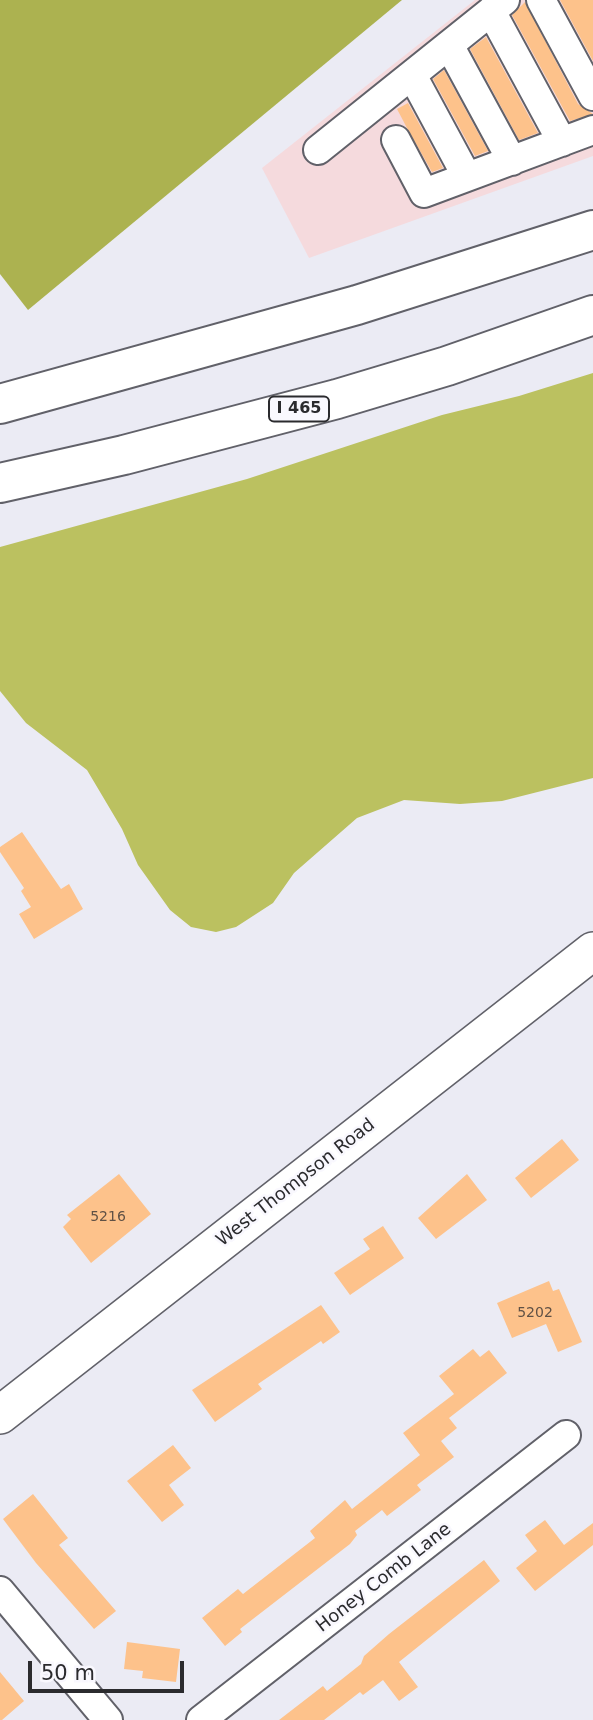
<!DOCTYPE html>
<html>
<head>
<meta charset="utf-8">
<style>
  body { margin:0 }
  #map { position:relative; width:593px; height:1720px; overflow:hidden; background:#ebebf4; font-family:"DejaVu Sans",sans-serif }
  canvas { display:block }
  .scale { position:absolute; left:28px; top:1661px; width:156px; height:32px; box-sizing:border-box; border:4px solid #2b2b2e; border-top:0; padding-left:9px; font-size:21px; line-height:24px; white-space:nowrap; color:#2b2b2e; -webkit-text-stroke:5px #f9f8fe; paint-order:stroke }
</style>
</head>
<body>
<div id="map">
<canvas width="593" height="1720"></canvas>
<div class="scale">50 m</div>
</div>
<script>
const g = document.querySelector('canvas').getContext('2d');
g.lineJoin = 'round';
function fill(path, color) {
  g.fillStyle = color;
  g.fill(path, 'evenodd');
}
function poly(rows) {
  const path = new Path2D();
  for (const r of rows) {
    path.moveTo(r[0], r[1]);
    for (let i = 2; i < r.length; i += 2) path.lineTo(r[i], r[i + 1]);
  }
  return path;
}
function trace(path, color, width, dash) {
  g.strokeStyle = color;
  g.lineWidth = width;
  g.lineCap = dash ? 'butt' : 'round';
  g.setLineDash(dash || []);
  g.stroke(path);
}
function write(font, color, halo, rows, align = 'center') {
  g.font = font + ' "DejaVu Sans",sans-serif';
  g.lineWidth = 5;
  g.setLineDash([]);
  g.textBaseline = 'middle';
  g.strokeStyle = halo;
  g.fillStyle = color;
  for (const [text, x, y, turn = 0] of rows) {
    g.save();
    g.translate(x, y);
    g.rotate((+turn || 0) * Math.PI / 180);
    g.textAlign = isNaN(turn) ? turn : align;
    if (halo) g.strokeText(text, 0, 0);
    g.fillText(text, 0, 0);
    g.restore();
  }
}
const commercial = poly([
  [475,0,593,0,593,156,309,258,262,168]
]);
const green = poly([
  [593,373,593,778,502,801,460,804,404,800,357,818,294,873,273,903,236,927,216,932,191,927,170,910,138,865,122,829,87,770,26,723,0,691,0,547,247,479,442,415,519,396]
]);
const forest = poly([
  [0,0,402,0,28,310,0,274]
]);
const building = poly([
  [560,0,593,0,593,61],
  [525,2,578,104,593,114,570,121,512,15],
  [486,37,538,133,519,140,470,49],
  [444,70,488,151,475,156,433,79],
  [408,103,443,168,432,172,407,128,397,109],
  [22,832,61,889,69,884,83,909,34,939,19,914,31,907,21,891,24,888,0,852,0,847],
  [562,1139,579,1160,531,1198,515,1178],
  [119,1174,151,1214,91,1263,63,1227,71,1219,67,1215],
  [467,1174,487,1200,436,1239,418,1218],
  [383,1226,404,1258,350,1295,334,1273,370,1249,363,1239],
  [549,1281,553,1291,559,1289,582,1342,558,1352,546,1324,512,1338,497,1303],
  [321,1305,340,1332,323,1344,321,1341,258,1384,262,1389,215,1422,192,1390],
  [473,1349,480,1357,489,1350,507,1373,449,1418,457,1428,441,1441,454,1457,417,1485,421,1490,387,1516,382,1510,355,1531,357,1535,350,1544,240,1629,242,1632,225,1646,202,1618,238,1589,243,1594,315,1538,310,1531,345,1500,352,1509,420,1455,403,1433,454,1394,439,1376],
  [173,1445,191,1468,169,1485,184,1505,162,1522,127,1481],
  [33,1494,68,1538,59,1545,116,1611,94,1629,36,1563,3,1519],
  [545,1520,564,1545,593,1523,593,1545,535,1591,516,1568,537,1551,525,1535],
  [484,1560,500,1581,399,1662,418,1687,399,1701,383,1680,363,1695,360,1692,324,1720,279,1720,323,1686,327,1691,361,1664,364,1656,389,1634],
  [127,1642,180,1649,176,1682,142,1678,143,1671,124,1669],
  [0,1672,24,1701,2,1720,0,1720]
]);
const minor = poly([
  [541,0,593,96],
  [491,11,562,142],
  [449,45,512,161],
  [412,75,467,177],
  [396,140,424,193,593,130],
  [318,150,505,0],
  [0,1591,108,1720],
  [201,1720,566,1435]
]);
const major = poly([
  [0,1415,593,951]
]);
const highway = poly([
  [0,404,357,305,593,230],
  [0,483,124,455,337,399,447,366,593,315]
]);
const numberNames = [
  ["5216",108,1217],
  ["5202",535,1313]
];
const shields = [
  [299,409,60]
];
const shieldNames = [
  ["I 465",299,409]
];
const streetNames = [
  ["West Thompson Road",296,1183,-38],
  ["Honey Comb Lane",384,1578,-38]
];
fill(commercial, '#f5dadd');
fill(green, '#bbc160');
fill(forest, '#acb250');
fill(building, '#fdc28b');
trace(minor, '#616169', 32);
trace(major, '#616169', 40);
trace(highway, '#616169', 42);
trace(minor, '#fff', 28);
trace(major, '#fff', 37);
trace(highway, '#fff', 38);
write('14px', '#605145', null, numberNames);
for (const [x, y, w] of shields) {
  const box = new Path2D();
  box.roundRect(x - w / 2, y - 12.5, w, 25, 5);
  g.fillStyle = '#f9f8fe';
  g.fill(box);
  trace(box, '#2b2b2e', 2);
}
write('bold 16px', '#2b2b2e', null, shieldNames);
write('18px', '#2b2b2e', '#f9f8fe', streetNames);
</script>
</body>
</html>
